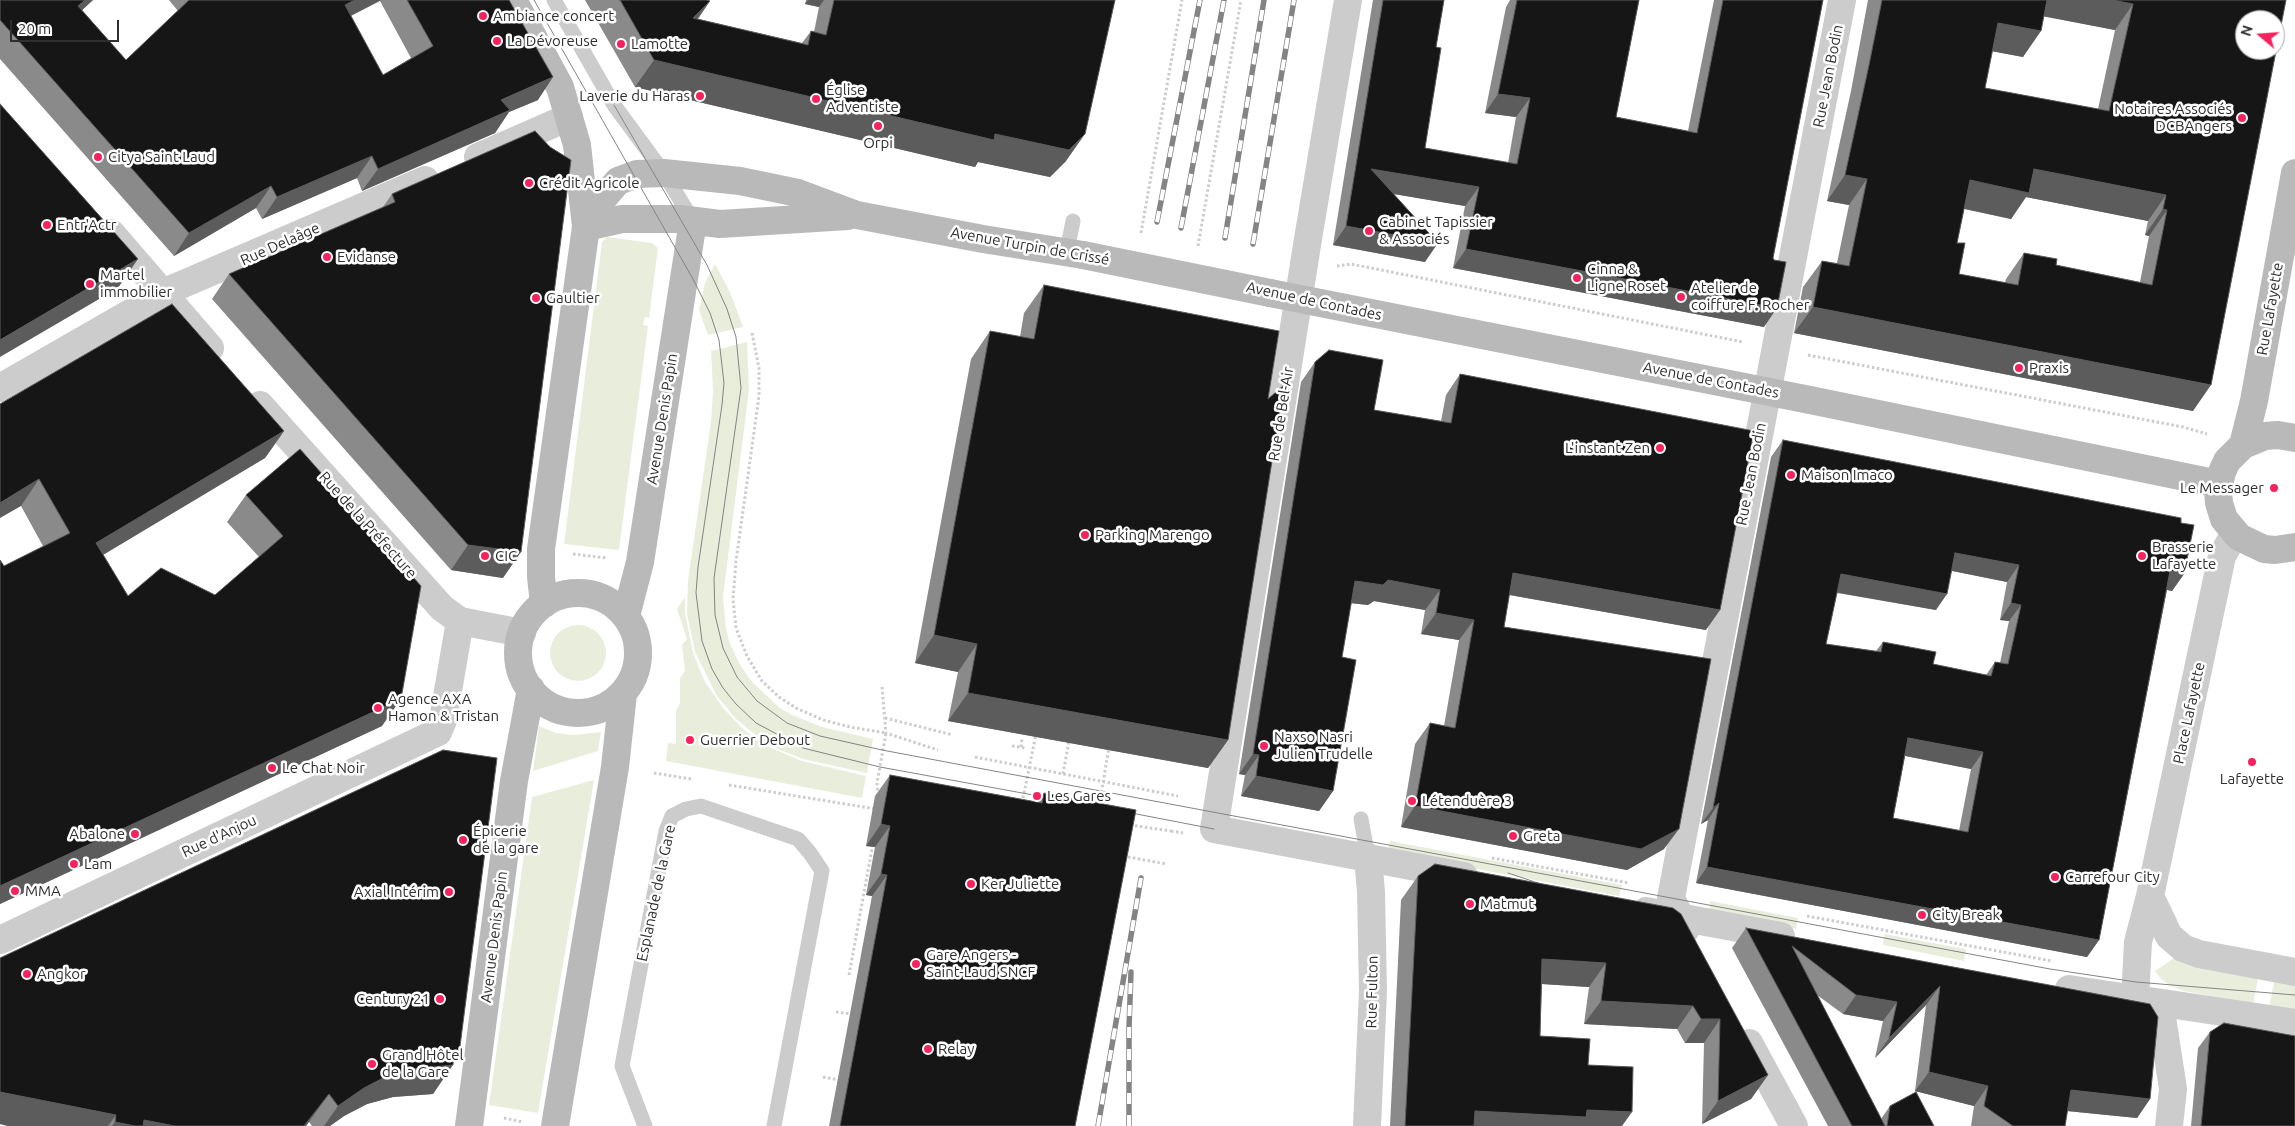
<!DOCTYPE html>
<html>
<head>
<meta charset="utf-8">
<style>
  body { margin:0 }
  #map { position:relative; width:2295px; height:1126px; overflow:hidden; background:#fff; font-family:Ubuntu,sans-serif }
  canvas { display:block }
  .north { position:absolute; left:2235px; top:10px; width:50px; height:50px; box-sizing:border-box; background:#fff; border:1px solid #acacac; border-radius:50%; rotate:288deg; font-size:14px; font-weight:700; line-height:20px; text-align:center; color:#2f2f2f }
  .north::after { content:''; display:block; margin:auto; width:18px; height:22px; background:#f6225d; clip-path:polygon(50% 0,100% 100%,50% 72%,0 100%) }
  .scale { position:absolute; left:10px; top:20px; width:109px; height:22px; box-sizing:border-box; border:2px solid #2f2f2f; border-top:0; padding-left:6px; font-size:15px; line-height:18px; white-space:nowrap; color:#2f2f2f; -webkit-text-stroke:4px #fff; paint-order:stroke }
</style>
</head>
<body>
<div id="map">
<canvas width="2295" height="1126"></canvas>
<div class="north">N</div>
<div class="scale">20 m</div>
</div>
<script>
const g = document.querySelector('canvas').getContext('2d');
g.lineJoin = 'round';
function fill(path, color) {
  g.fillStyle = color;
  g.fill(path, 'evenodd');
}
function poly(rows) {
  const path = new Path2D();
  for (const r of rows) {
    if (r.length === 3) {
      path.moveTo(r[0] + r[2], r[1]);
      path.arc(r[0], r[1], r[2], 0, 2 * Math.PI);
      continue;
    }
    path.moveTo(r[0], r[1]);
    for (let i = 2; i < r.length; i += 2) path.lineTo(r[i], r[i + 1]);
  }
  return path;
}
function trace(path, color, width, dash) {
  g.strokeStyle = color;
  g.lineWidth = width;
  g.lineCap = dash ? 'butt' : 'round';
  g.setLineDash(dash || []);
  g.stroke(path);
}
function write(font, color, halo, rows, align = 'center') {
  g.font = font + ' Ubuntu,sans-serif';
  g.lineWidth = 5;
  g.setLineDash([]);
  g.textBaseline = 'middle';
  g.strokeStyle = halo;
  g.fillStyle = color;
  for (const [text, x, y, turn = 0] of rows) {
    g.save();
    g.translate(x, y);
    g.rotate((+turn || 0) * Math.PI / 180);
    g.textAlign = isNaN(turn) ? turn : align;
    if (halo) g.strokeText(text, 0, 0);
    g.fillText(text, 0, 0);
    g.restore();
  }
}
const green = poly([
  [607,237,652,243,658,248,649,318,645,317,643,325,648,326,619,550,564,544,602,242],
  [715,264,730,292,743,327,708,335,699,310,705,283],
  [747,342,749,390,723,597,726,628,729,641,739,663,751,681,779,707,790,714,822,727,873,739,867,773,803,759,780,750,757,736,736,719,717,696,695,652,687,614,688,580,711,422,713,391,711,351],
  [685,597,685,613,693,653,705,682,724,709,743,729,767,746,802,761,866,776,862,798,666,761,668,743,676,744,676,711,680,703,680,678,685,671,682,645,687,639,677,609],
  [578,653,28],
  [539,726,556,733,574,735,601,732,598,751,533,771],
  [594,780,538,1113,489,1105,532,797],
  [1390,841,1622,885,1619,896,1388,852],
  [1710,901,1798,918,1796,929,1709,912],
  [1884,934,1966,949,1964,961,1883,945],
  [2174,958,2259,974,2253,1004,2184,991,2171,986,2161,979,2155,971],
  [2275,978,2295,981,2295,1012,2269,1007]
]);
const path = poly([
  [1141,233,1182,0],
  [1198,246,1241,0],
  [1337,266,1351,264,1743,342],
  [752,333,759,368,759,396,736,561,733,599,736,628,747,656,762,681,779,697,796,708,823,720,850,727,886,733,877,783,878,795],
  [1808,355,2183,427,2207,434],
  [573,554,607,558],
  [882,687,886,733,938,750],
  [477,717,481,715,493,716],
  [885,718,953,735],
  [1012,746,1026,748],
  [1021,747,1022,739],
  [654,773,691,779],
  [1063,774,1069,741],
  [729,785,876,809],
  [1022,803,1036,734],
  [1099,807,1109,747],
  [1171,831,1183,833],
  [1492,858,1629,883],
  [1807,916,2052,961],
  [849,975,873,843],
  [836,1012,852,1014],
  [823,1077,840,1080],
  [504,1118,522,1122]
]);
const lane = poly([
  [554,0,614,105,664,173,693,221],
  [1067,251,1073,221],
  [1361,819,1368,857],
  [645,1126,622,1066,666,831,672,816,686,809,701,806,798,839,810,853,822,871,774,1126]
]);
const street = poly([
  [1348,0,1308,239,1214,829,1464,876],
  [478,157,569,117],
  [111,233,210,348],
  [0,388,174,288,425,180],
  [260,405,442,608,460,621,522,633],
  [2150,896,2169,936,2183,948,2199,954,2295,972],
  [1646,911,1781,936],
  [1686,929,1671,898,1842,0],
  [0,940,438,732,443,720,460,621],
  [2069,989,2295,1023],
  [2135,1000,2138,942,2150,896,2222,556,2235,533],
  [2160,1004,2173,1089,2169,1126],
  [1749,1043,1794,1126],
  [1367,1126,1373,991,1371,892,1368,857]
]);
const secondary = poly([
  [513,0,560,87,577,145,586,227,541,549,541,577,544,604],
  [586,227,595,208,618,181,637,174,664,173,740,181,798,193,857,215,983,239,1083,255],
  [586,227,622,219,680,219,720,224,848,216],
  [1270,293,1810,400,2219,484],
  [2295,438,2278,435,2265,436,2243,445,2227,461,2222,472,2218,490,2219,503,2224,519,2239,537,2264,549,2275,550,2295,547],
  [2243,445,2254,401,2295,173],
  [578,653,60],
  [626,616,640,562,693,221],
  [469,1126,514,781,531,689],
  [555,1126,615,767,623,694]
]);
const tram = poly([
  [534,0,693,279,710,313,719,340,724,383,722,405,698,567,696,593,702,641,712,669,723,688,736,704,756,723,803,748,880,767,1055,799],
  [614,105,707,265,727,309,736,337,741,388,714,578,715,615,723,648,737,677,757,701,787,723,820,736,882,750,2050,969,2136,982,2295,995],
  [1121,811,1214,829],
  [1508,873,1550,887]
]);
const rail = poly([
  [1157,222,1200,0],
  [1181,228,1224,0],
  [1225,238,1264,0],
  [1253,244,1294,0],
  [1098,1126,1141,878],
  [1129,1126,1129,1028,1131,972]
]);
const pathBridge = poly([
  [975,757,1178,796],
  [1130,825,1171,831],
  [1123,856,1166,864]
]);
const secondaryBridge = poly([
  [1083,255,1270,293]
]);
const wall = poly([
  [0,0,93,0,82,10,126,60,178,11,169,0,509,0,538,100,509,112,495,133,362,191,357,178,262,219,256,208,174,256,0,59],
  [380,1,411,58,383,75,351,16],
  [585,0,706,0,710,1,698,19,802,43,811,31,814,32,819,7,805,4,806,0,1115,0,1066,161,1050,177,978,162,975,167,635,87],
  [1373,0,1444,0,1436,47,1425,148,1508,163,1516,117,1485,113,1506,7,1510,0,1639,0,1616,117,1688,131,1714,0,1823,0,1773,258,1764,327,1453,268,1465,206,1394,194,1425,262,1333,245],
  [1868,0,2286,0,2193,411,1794,333,1803,287,1822,261,1837,263,1849,205,1827,201,1851,91],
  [2044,16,2115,30,2098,109,1985,88,1992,51,2023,57],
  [2026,197,2148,221,2145,235,2149,236,2140,282,2056,265,2024,253,2006,279,2005,283,1959,274,1957,243,1964,209,2011,219],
  [535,131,503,578,451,570,212,299,229,274,383,207,392,194],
  [1044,285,1268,399,1228,740,1208,768,948,721,958,672,915,663,971,359,990,331,1020,337,1024,313],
  [1315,362,1374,410,1441,421,1446,395,1460,374,1706,630,1509,595,1504,627,1664,849,1627,870,1401,827,1415,744,1430,723,1444,726,1459,640,1421,634,1425,610,1374,601,1368,605,1351,603,1342,657,1333,791,1319,811,1241,796,1245,775,1239,774,1301,382],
  [0,404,284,431,265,458,103,554,128,596,215,595,259,557,227,522,246,495,300,449,382,726,0,904,0,560,4,566,43,546,21,506],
  [1783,440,2181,523,2184,574,2172,591,2167,590,2099,940,2087,957,1696,883,1708,820,1701,824,1771,457],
  [1952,571,2007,582,2000,620,2009,621,2000,663,1995,662,1986,675,1933,664,1883,642,1876,651,1826,644,1837,593,1936,610],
  [1905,756,1971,769,1959,831,1893,818],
  [890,775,1037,802,1044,793,1075,1126,829,1126,872,896,866,895,875,847,866,846,875,796],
  [1418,876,1673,908,1768,1075,1751,1099,1702,1124,1704,1043,1685,1043,1677,1029,1584,1024,1589,987,1542,984,1540,1036,1588,1065,1622,1126,1390,1126,1401,900],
  [1746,928,2150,1004,2150,1099,2137,1118,2067,1111,2065,1126,1971,1126,1974,1106,1915,1091,1926,1005,1875,1058,1883,1021,1843,1014,1817,995,1881,1119,1890,1106,1934,1126,1828,1126,1732,948],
  [0,958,453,1062,433,1094,393,1097,367,1104,344,1116,330,1126,312,1126,309,1122,306,1126,8,1126,0,1124],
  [2210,1032,2295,1126,2191,1126,2198,1048]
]);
const shadedWall = poly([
  [85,0,93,0,63,28,78,6],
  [355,0,381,0,329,27,345,5],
  [808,0,824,0,819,7,805,4],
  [2041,0,2112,0,2133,4,2115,30,2031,14],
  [710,1,691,28,693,18],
  [1998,23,2041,31,2023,57,1980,49],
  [654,60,995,134,1085,134,1066,161,1050,177,978,162,975,167,635,87],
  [553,77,538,100,509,112,495,133,362,191,378,169,501,100],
  [1498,94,1530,98,1516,117,1485,113],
  [372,156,357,178,262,219,277,197],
  [1371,169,1479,187,1465,206,1358,188],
  [2034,169,2166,195,2148,221,2026,197,2011,219,1952,206,1970,180],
  [1845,175,1867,179,1849,205,1827,201],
  [271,186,256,208,174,256,189,233],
  [2163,209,2167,210,2149,236,2145,235],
  [1346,226,1438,243,1425,262,1333,245],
  [1466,249,1777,308,1764,327,1453,268],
  [138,259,118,288,0,357,0,340],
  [1813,307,2211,385,2193,411,1794,333],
  [284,431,265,458,78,570,96,543],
  [39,479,21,506,0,518,0,503],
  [468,545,521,552,503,578,451,570],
  [1955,553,2019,565,2007,582,1943,569],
  [2170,571,2184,574,2172,591,2159,588],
  [1513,573,1720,610,1706,630,1499,593],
  [1841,574,1947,594,1936,610,1829,591],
  [1388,580,1440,590,1425,610,1374,601,1368,605,1341,602,1355,581],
  [2011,603,2021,605,2009,621,2000,620],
  [1436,613,1474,620,1459,640,1421,634],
  [934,635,977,644,958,672,915,663],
  [968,693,1228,740,1208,768,948,721],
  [401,699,382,726,0,904,0,886],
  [1908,738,1983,752,1971,769,1896,754],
  [1253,754,1259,755,1245,775,1239,774],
  [1256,776,1333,791,1319,811,1241,796],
  [1719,803,1708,820,1701,824,1713,808],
  [1415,806,1679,829,1664,849,1627,870,1401,827],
  [881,824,890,826,875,847,866,846],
  [1707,867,2099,940,2087,957,1696,883],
  [881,874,887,875,872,896,866,895],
  [1542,959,1606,963,1589,987,1526,983],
  [1940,986,1926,1005,1875,1058,1889,1038],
  [1856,995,1897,1002,1883,1021,1843,1014],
  [1601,1001,1693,1006,1677,1029,1584,1024],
  [1701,1019,1720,1019,1704,1043,1685,1043],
  [454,1052,459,1054,451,1066,453,1065,433,1094,393,1097,367,1104,344,1116,330,1126,324,1126,338,1106,364,1088,387,1076],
  [1929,1072,1988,1086,1974,1106,1915,1091],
  [1768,1075,1751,1099,1702,1124,1718,1101],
  [2071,1090,2150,1099,2137,1118,2057,1110],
  [0,1092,116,1115,108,1126,8,1126,0,1124],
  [329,1094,306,1126,304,1126],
  [1587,1110,1632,1112,1622,1126,1464,1126,1475,1111],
  [144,1120,175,1126,140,1126],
  [115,1122,135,1126,112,1126]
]);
const building = poly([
  [0,0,85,0,78,6,126,60,189,0,355,0,345,5,383,75,433,46,407,0,509,0,553,77,501,100,510,110,378,169,372,156,277,197,271,186,189,233,0,20,0,0],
  [620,0,706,0,710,1,693,18,808,45,811,31,826,35,834,0,1115,0,1085,134,1069,150,995,134,994,140,654,60,620,0],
  [1383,0,1444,0,1436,47,1441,48,1425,148,1517,164,1530,98,1498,94,1517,0,1639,0,1616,117,1697,133,1723,0,1823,0,1773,258,1774,260,1786,262,1777,308,1466,249,1479,187,1371,169,1438,243,1346,226,1383,0],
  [1882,0,2047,0,2041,31,1998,23,1985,88,2109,111,2133,4,2112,0,2286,0,2211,385,1813,307,1822,261,1849,266,1867,179,1845,175,1869,65,1882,0],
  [2245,20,2275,20,2275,50,2245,50,2245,20],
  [2034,169,2166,195,2163,209,2167,210,2152,285,2056,265,2057,259,2024,253,2018,285,1959,274,1965,243,1957,243,1970,180,2029,193,2034,169],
  [0,104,138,259,0,340,0,104],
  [535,131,550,147,571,160,521,552,468,545,229,274,395,202,392,194,535,131],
  [1044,285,1279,331,1268,399,1284,385,1228,740,968,693,977,644,934,635,990,331,1034,339,1044,285],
  [172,304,284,431,96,543,128,596,161,568,215,595,283,536,246,495,300,449,421,586,401,699,0,886,0,560,4,566,70,533,39,479,0,503,0,404,172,304],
  [1329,350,1383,360,1374,410,1451,423,1460,374,1754,431,1720,610,1513,573,1504,627,1711,659,1679,829,1641,849,1415,806,1430,723,1455,728,1474,620,1436,613,1440,590,1388,580,1383,585,1355,581,1342,657,1356,660,1333,791,1256,776,1259,755,1253,754,1315,362,1329,350],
  [1783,440,2181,518,2181,523,2194,525,2184,574,2170,571,2099,940,1707,867,1719,803,1713,808,1783,440],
  [1955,553,2019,565,2011,603,2021,605,2008,664,1995,662,1991,676,1933,664,1936,652,1883,642,1881,652,1826,644,1841,574,1947,594,1955,553],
  [1908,738,1983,752,1968,832,1893,818,1908,738],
  [443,750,497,758,459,1054,454,1052,453,1065,412,1069,387,1076,364,1088,338,1106,329,1094,304,1126,175,1126,144,1120,143,1126,135,1126,115,1122,116,1115,0,1092,0,958,443,750],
  [890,775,1042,803,1044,793,1136,810,1075,1126,840,1126,887,875,881,874,890,826,881,824,890,775],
  [1435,864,1673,908,1681,914,1768,1075,1718,1101,1720,1019,1701,1019,1693,1006,1601,1001,1606,963,1542,959,1540,1036,1590,1039,1588,1065,1633,1067,1632,1112,1587,1110,1586,1117,1475,1111,1474,1126,1405,1126,1418,876,1435,864],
  [1746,928,2150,1004,2158,1017,2150,1099,2071,1090,2065,1126,2013,1126,1984,1106,1988,1086,1929,1072,1940,986,1889,1038,1897,1002,1856,995,1792,946,1885,1126,1852,1126,1746,928],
  [2224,1023,2295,1036,2295,1126,2201,1126,2210,1032,2224,1023],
  [1916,1092,1934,1126,1887,1126,1890,1106,1916,1092]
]);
const markers = [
  [483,16,5,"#f6225d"],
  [497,41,5,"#f6225d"],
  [621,44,5,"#f6225d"],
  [700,96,5,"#f6225d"],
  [816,99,5,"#f6225d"],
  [2242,118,5,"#f6225d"],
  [878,126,5,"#f6225d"],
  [98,157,5,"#f6225d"],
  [529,183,5,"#f6225d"],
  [47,225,5,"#f6225d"],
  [1369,231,5,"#f6225d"],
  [327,257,5,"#f6225d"],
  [1577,278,5,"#f6225d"],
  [90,284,5,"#f6225d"],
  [1681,297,5,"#f6225d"],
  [536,298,5,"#f6225d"],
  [2019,368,5,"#f6225d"],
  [1660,448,5,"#f6225d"],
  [1791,475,5,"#f6225d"],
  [2274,488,5,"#f6225d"],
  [1085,535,5,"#f6225d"],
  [485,556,5,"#f6225d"],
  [2142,556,5,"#f6225d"],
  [378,708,5,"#f6225d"],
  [690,740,5,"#f6225d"],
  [1264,746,5,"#f6225d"],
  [2252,762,5,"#f6225d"],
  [272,768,5,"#f6225d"],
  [1037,796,5,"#f6225d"],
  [1412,801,5,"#f6225d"],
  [135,834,5,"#f6225d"],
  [1513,836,5,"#f6225d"],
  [463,840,5,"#f6225d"],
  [74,864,5,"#f6225d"],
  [2055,877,5,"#f6225d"],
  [971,884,5,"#f6225d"],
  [15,891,5,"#f6225d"],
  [449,892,5,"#f6225d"],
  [1470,904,5,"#f6225d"],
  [1922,915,5,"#f6225d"],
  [916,964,5,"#f6225d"],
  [27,974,5,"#f6225d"],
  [440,999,5,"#f6225d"],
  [928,1049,5,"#f6225d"],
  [372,1064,5,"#f6225d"]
];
const poiNames = [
  ["Ambiance concert",493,16],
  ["La Dévoreuse",507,41],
  ["Lamotte",631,44],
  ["Église",826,90],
  ["Adventiste",826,107],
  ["Laverie du Haras",690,96,"right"],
  ["Notaires Associés",2232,109,"right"],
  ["DCBAngers",2232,126,"right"],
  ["Orpi",878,143,"center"],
  ["Citya Saint Laud",108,157],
  ["Crédit Agricole",539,183],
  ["Cabinet Tapissier",1379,222],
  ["& Associés",1379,239],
  ["Entr'Actr",57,225],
  ["Evidanse",337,257],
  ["Cinna &",1587,269],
  ["Ligne Roset",1587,286],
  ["Martel",100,275],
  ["immobilier",100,292],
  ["Atelier de",1691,288],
  ["coiffure F. Rocher",1691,305],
  ["Gaultier",546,298],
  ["Praxis",2029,368],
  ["L'instant Zen",1650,448,"right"],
  ["Maison Imaco",1801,475],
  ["Le Messager",2264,488,"right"],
  ["Parking Marengo",1095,535],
  ["Brasserie",2152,547],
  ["Lafayette",2152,564],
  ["CIC",495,556],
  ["Agence AXA",388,699],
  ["Hamon & Tristan",388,716],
  ["Naxso Nasri",1274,737],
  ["Julien Trudelle",1274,754],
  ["Guerrier Debout",700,740],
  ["Le Chat Noir",282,768],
  ["Lafayette",2252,779,"center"],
  ["Les Gares",1047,796],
  ["Létenduère 3",1422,801],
  ["Épicerie",473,831],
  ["de la gare",473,848],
  ["Abalone",125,834,"right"],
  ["Greta",1523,836],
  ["Lam",84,864],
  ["Carrefour City",2065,877],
  ["Ker Juliette",981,884],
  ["MMA",25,891],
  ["Axial Intérim",439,892,"right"],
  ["Matmut",1480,904],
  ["City Break",1932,915],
  ["Gare Angers -",926,955],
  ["Saint-Laud SNCF",926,972],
  ["Angkor",37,974],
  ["Century 21",430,999,"right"],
  ["Relay",938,1049],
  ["Grand Hôtel",382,1055],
  ["de la Gare",382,1072]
];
const streetNames = [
  ["Rue Jean Bodin",1828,76,-79],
  ["Rue Delaâge",280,244,-24],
  ["Avenue Turpin de Crissé",1030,246,10],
  ["Avenue de Contades",1314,301,12],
  ["Rue Lafayette",2270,309,-80],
  ["Avenue de Contades",1711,380,11],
  ["Rue de Bel-Air",1281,414,-81],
  ["Avenue Denis Papin",662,419,-81],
  ["Rue Jean Bodin",1751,474,-79],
  ["Rue de la Préfecture",368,525,48],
  ["Place Lafayette",2189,713,-78],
  ["Rue d'Anjou",219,836,-25],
  ["Esplanade de la Gare",656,893,-78],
  ["Avenue Denis Papin",494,937,-83],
  ["Rue Fulton",1372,992,-89]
];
fill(green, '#e9eedc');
trace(path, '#ccc', 3, [2.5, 2.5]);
trace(lane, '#ccc', 15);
trace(street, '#ccc', 28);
trace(secondary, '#b9b9b9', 28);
trace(tram, '#848484', 1);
trace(rail, '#848484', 5.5);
trace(rail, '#fff', 4, [11]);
trace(pathBridge, '#ccc', 3, [2.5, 2.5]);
trace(secondaryBridge, '#b9b9b9', 28);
fill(wall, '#8a8a8a');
fill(shadedWall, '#5c5c5c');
fill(building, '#161616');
trace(building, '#5c5c5c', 1);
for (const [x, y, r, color] of markers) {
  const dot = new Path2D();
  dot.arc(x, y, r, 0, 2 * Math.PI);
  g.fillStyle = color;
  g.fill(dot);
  trace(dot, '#fff', 2);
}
write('15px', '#2f2f2f', '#fff', poiNames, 'left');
write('15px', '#2f2f2f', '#fff', streetNames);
</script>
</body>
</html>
